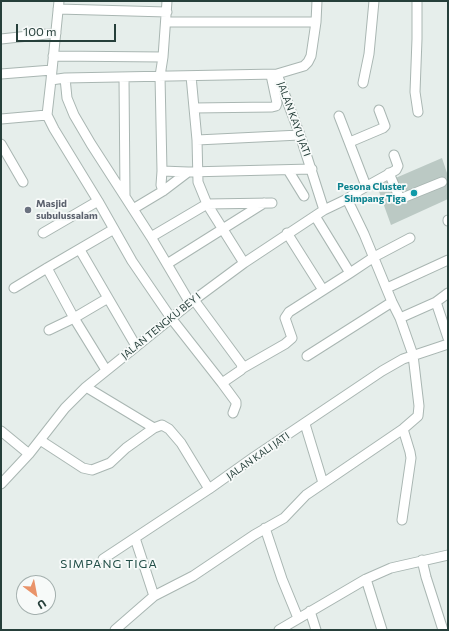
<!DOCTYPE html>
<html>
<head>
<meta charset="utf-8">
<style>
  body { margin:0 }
  #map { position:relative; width:449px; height:631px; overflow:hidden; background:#e6eeeb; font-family:Commissioner,sans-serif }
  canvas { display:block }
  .frame { position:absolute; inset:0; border:2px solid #263f3a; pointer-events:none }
  .north { position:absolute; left:16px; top:575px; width:40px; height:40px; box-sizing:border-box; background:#f7faf9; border:1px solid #a3afad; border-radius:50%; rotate:148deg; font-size:11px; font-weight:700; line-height:16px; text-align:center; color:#263f3a }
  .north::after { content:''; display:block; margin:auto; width:14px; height:18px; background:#e99369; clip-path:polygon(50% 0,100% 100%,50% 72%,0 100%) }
  .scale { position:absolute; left:16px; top:24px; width:100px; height:18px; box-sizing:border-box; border:2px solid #263f3a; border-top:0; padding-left:5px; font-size:12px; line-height:14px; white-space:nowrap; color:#263f3a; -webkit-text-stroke:3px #f7faf9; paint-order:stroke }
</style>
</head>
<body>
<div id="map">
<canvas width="449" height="631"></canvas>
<div class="frame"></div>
<div class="north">U</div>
<div class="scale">100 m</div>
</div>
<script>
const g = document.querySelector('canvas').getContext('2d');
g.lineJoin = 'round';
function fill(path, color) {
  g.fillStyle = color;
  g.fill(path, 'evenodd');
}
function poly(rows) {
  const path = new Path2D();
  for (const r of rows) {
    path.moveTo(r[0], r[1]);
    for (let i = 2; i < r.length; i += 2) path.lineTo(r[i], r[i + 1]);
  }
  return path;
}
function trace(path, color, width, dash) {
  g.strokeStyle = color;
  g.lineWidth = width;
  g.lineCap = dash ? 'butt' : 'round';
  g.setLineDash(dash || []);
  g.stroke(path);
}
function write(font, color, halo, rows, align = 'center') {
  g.font = font + ' Commissioner,sans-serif';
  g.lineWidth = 3.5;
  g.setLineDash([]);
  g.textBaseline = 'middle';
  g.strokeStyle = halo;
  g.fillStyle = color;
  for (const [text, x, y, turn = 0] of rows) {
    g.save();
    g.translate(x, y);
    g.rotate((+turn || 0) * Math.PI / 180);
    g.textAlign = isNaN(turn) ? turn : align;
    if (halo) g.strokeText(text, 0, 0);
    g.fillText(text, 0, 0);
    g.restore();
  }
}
const building = poly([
  [442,158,448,176,448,199,391,225,377,186]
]);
const minor = poly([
  [59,1,51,80,65,78,277,74],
  [317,1,316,22,311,56,308,62,304,66,277,74,300,135,324,210],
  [417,1,417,39,415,92,418,112],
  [58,9,167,12],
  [166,22,316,22],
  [1,39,56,33],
  [53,56,163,57],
  [1,74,52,70],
  [191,76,197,140,198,182,207,204,244,263],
  [124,77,125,195],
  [65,78,67,98,74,115,91,144,151,237,190,303],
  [363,83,369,54,374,1],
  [194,108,272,107,276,106,277,103,271,75],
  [47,115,54,129,98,201,132,261,171,318,222,383,241,370,242,365,194,300],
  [339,116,366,186],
  [1,119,47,115,51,80],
  [197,140,300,135],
  [350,142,383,128,385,126,379,110],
  [1,144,23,182],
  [288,170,304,196],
  [162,171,188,172,312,169],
  [389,173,400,199,442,182],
  [163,191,161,185,162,171,160,76,163,57,167,1],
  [133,209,163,191,188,172],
  [315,216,350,273],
  [448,221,448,220],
  [43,233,98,201],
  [287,233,323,290],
  [151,237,207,204,272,203],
  [80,250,136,346],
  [167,264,264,203],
  [47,268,74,318,106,370],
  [14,288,47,268,114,229],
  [387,288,448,260],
  [448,293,436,302,448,338],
  [400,318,436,302],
  [49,330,74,318,108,298],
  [307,356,392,302],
  [243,368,285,344,292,338,285,318,289,312,350,273,374,257,410,238],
  [222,383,236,402,236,405,233,413],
  [86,387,154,428,162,425,169,429,181,443,209,489],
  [305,424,323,483],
  [1,431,29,454],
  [40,440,83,468,92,470,110,463,126,448,154,428],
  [1,484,29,454,65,408,86,387,194,300,244,263,324,210,347,199,360,190,396,170,398,166,394,155],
  [402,520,411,458,410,452,403,429],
  [265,528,282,579,298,618],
  [135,538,154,596],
  [103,559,209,489,254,457,382,371,403,359,448,344],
  [422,560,426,577,443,630],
  [366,579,382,630],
  [310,611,316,630],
  [115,630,154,596,193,576,254,535,284,518,306,495,403,429,418,416,419,406,413,355,400,318,392,302,364,234,347,199],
  [279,630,366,579,391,568,448,555]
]);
const markers = [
  [414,193,4,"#0f9aa8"],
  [28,210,4,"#6b7280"]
];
const streetNames = [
  ["JALAN KAYU JATI",294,119,70],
  ["JALAN TENGKU BEY I",161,326,-39],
  ["JALAN KALI JATI",258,456,-35]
];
const cultureNames = [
  ["Pesona Cluster",406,187],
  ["Simpang Tiga",406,199]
];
const worshipNames = [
  ["Masjid",36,204],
  ["subulussalam",36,216]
];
const quarterNames = [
  ["SIMPANG TIGA",109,564]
];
fill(building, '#bbc9c4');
trace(minor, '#a9b6b2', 11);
trace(minor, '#fff', 9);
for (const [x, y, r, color] of markers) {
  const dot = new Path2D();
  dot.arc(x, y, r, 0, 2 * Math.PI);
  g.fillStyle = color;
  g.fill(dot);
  trace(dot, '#f7faf9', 1.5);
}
write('10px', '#263f3a', '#f7faf9', streetNames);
write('bold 10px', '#0d838f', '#f7faf9', cultureNames, 'right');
write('bold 10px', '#5b616d', '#f7faf9', worshipNames, 'left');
g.letterSpacing = '1px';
write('12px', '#235049', '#f7faf9', quarterNames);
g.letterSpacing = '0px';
</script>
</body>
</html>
